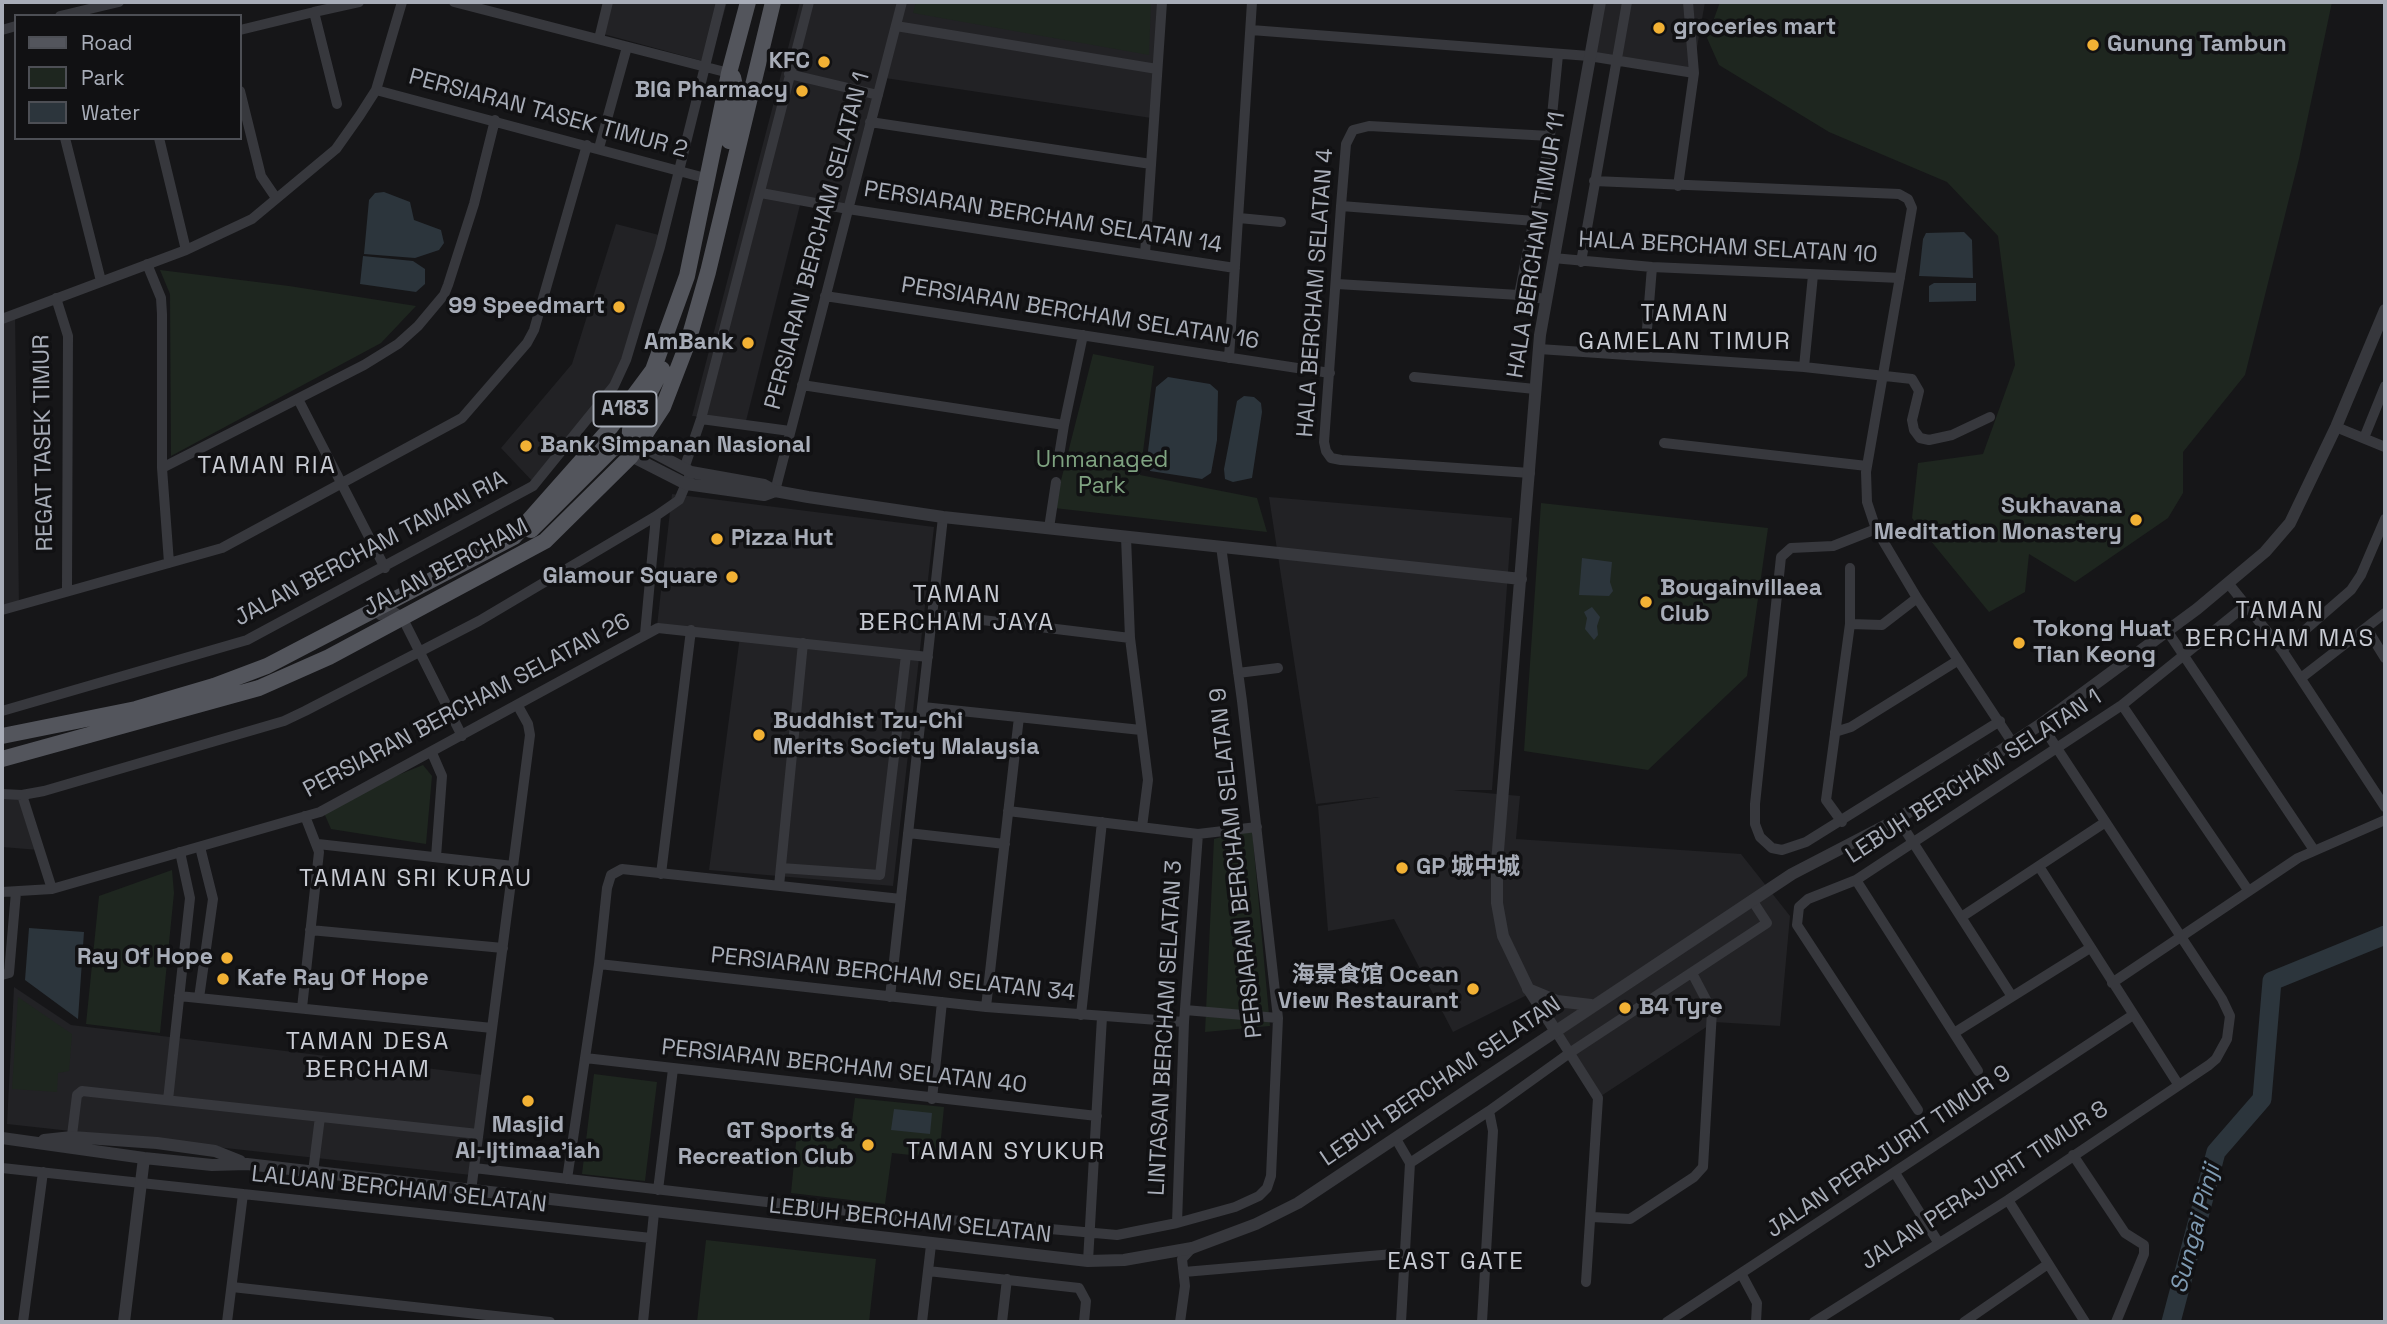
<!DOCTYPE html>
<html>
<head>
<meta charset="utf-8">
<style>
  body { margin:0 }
  #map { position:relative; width:2387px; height:1324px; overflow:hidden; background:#161618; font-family:"Space Grotesk",sans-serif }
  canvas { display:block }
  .frame { position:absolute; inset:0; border:4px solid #a8adb8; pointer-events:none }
  .legend { position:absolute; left:14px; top:14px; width:228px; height:126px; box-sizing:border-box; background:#111113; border:2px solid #4d4f55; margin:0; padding:9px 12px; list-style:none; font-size:21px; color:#a8adb8 }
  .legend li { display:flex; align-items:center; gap:14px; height:35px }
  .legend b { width:35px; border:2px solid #4d4f55 }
</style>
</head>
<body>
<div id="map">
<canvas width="2387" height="1324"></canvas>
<div class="frame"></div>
<ul class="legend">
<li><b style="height:9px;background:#53555c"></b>Road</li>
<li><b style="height:19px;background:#1e261f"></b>Park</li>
<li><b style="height:19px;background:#2c353c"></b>Water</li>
</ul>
</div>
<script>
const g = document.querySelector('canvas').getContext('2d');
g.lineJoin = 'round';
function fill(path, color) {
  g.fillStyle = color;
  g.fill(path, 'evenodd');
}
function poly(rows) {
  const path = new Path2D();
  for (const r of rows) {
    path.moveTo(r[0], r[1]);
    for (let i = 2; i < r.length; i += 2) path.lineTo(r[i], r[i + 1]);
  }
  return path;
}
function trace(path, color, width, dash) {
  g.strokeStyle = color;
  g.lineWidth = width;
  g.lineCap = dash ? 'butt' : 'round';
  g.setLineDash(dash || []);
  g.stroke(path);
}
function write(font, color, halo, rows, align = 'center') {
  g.font = font + ' "Space Grotesk","Noto Sans SC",sans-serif';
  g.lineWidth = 7;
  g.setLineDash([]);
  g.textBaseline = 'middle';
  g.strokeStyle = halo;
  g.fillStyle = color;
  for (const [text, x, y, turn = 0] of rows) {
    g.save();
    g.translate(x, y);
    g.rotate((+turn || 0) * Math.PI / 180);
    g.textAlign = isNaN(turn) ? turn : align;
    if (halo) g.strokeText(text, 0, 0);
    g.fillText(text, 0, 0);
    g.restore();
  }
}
const built = poly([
  [608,2,727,2,710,63,600,33],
  [800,2,1164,2,1158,119,885,78,844,207,802,197,746,421,692,416],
  [1600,2,1705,2,1693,70,1591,56],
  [616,224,663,236,614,387,535,484,501,448,572,364],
  [15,313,19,607,2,609,2,318],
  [672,494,934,527,893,886,709,870,740,636,657,626],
  [1269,497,1512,518,1492,790,1453,790,1520,796,1516,839,1741,854,1790,916,1780,1026,1714,1022,1601,1096,1527,995,1453,1032,1394,919,1328,931,1318,806,1380,797,1316,804],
  [2,793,22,795,39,850,2,847],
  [14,987,71,1025,483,1075,471,1175,7,1124]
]);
const green = poly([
  [916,2,1151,2,1149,55,913,13],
  [1720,2,2332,2,2299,159,2245,375,2183,452,2183,493,2168,518,2075,582,2029,554,2025,592,1989,612,1912,518,1918,463,1983,454,2015,365,1998,236,1947,182,1829,132,1719,65,1707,38],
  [160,270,289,286,416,306,381,343,171,456,170,294],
  [1093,354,1154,366,1140,475,1257,498,1267,532,1054,508],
  [1541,503,1768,528,1747,676,1648,770,1524,751],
  [423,765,432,776,426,844,331,829,321,806],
  [1252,829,1270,1026,1205,1032,1214,839],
  [172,870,174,893,160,1033,86,1024,99,896],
  [18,997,72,1034,69,1071,58,1073,57,1092,12,1089],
  [594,1074,657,1082,645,1181,582,1174],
  [855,1098,944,1107,939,1158,892,1153,885,1204,791,1193,797,1133,850,1138],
  [706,1240,876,1259,869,1322,697,1322]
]);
const water = poly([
  [384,192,410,202,414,220,441,230,444,243,439,250,415,258,364,254,369,200,375,193],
  [1964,232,1972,240,1973,278,1919,276,1923,239,1926,233],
  [363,256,413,261,425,269,425,284,416,292,360,284],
  [1934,283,1976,283,1976,301,1929,302,1929,286],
  [1168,377,1210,384,1218,391,1217,440,1211,473,1202,479,1150,471,1147,459,1156,387],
  [1244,396,1254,397,1261,403,1262,412,1252,478,1233,482,1225,479,1224,469,1237,401],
  [1582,558,1612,562,1610,582,1613,591,1609,596,1579,595],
  [1592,607,1600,617,1597,626,1598,635,1594,640,1585,629,1587,618,1584,612],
  [29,928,84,932,78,1019,25,980],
  [894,1109,932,1113,930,1134,891,1130]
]);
const river = poly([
  [2171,1322,2216,1152,2262,1099,2272,981,2385,935]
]);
const minor = poly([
  [454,2,729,73],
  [314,12,359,2],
  [60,16,119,2],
  [896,26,1157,69],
  [2,30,16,26],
  [240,30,314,12,337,104],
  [1251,30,1589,56,1694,73],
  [599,39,608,2],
  [789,74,878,95],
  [376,90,709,179],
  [240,91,261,176,276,198],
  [870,122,1151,164],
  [65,138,101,281],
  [159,138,186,250],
  [599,148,627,47],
  [1594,181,1899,194,1908,199,1912,208,1866,472,1867,502,1876,529,1917,598,2012,742],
  [1678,186,1694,73,1688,2],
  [761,193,848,209,1235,268],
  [1341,206,1535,221],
  [1239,218,1281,222],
  [1145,254,1162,2],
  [1553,258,1652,267,1900,278],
  [1581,262,1627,2],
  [147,264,161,298,162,314,162,468,169,563],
  [1337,284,1519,295,1550,136,1558,55],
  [1519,295,1545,299],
  [825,296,1330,373],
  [56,298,68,336,67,589],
  [2,319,186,250,252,219,336,149,360,115,376,90,402,2],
  [1539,349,1804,367,1912,379,1919,391,1912,420,1914,430,1920,438,1929,440,1952,435,1990,417],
  [1645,354,1652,267],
  [1229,358,1252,2],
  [1804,367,1813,275],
  [1414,377,1535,389],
  [802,385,1064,425,1083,335],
  [298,399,385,568],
  [701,419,790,431],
  [2336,427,2385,447],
  [2364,438,2385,386],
  [1664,443,1867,466],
  [1058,462,1064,425],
  [162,468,364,365,398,344,418,326,444,295,448,285,474,204,495,120],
  [684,469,701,419,809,2],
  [1530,473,1341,460,1331,458,1326,451,1324,442,1341,206,1346,144,1353,130,1369,126,1550,136],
  [775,491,902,2],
  [1049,528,1056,482],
  [1876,529,1833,546,1791,548,1781,557,1755,804,1755,824,1760,837,1772,848,1782,850,1806,842,2000,721],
  [1126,537,1130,638,1148,780,1142,827],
  [2228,583,2282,650,2385,807],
  [2,610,222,548,462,418,527,343,534,330,587,145],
  [933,614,1130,638],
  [380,615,391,610,402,617,462,736],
  [1850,624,1882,625,1917,598],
  [2367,629,2385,658],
  [2168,632,2314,850],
  [645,634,656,516],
  [2282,650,2351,590,2361,575,2385,519],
  [1238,673,1278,668],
  [2301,678,2385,613],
  [2122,705,2248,890],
  [923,707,1141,730],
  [2,711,247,640,533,486,614,386,626,360,660,247,721,2],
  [1835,732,1851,727,1957,661],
  [432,753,442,776,436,857],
  [2,794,22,795,44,791,284,721,305,711,479,621,656,516,679,500,691,472],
  [22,795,52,889],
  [1008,811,1198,834,1257,827],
  [1898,819,2011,995],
  [1842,822,1826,800,1850,624,1850,568],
  [908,833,1005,844],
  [318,844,513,866],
  [781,868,880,875,906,655],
  [2040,868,2178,1084],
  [661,874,691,630],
  [1856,880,1978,1071],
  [779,886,803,643],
  [2,892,52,889,320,812,658,628,928,657],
  [1963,916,2104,823],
  [310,930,503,948],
  [599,964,986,1007,1184,1022],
  [2,975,9,973,16,892],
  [2112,983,2298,858,2385,820],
  [179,996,492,1028],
  [890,997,943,517],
  [199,998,213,899,200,847],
  [986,1007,1019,717],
  [302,1008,319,852,305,816],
  [1185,1010,1278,1018],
  [1081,1015,1102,822],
  [1555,1030,1598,1098,1586,1282],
  [1954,1033,2090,948],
  [585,1058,1097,1116],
  [932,1099,942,1002],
  [168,1100,190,898,180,852],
  [1918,1110,1797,925,1799,907,1808,899,1856,880,2122,705,2246,605],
  [1489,1111,1571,1052,1767,923,1752,900],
  [1396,1139,1410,1163,1401,1322],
  [71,1143,77,1095,82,1091,478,1134],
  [2073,1155,2125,1233,2144,1245,2144,1254,2116,1322],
  [1410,1163,1489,1111,1493,1131,1482,1322],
  [2,1168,651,1238],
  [474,1168,827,1209,1117,1235,1177,1223,1235,1207,1259,1196,1267,1188,1271,1176,1278,1018,1242,701,1221,546],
  [313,1172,320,1117],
  [1895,1173,1938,1242],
  [567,1179,599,964,607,888,611,875,622,869,901,899],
  [658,1190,673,1069],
  [471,1191,530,735,528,724,518,706],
  [2008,1200,2085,1322],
  [1592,1217,1630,1219,1694,1177,1703,1167,1712,1011,1692,973],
  [1177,1223,1184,1022,1198,834],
  [1088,1261,1102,1017],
  [928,1271,1079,1288,1086,1301,1084,1322],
  [1184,1272,1405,1253],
  [1742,1275,1757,1303,1756,1322],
  [232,1287,550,1322],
  [23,1322,43,1172],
  [227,1322,243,1194],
  [643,1322,654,1213],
  [922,1322,931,1245],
  [1002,1322,1007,1279],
  [1180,1322,1185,1286,1182,1259,1192,1248],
  [1667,1322,2133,1015],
  [1814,1322,2008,1200,2209,1065,2216,1059,2227,1039,2230,1016,2222,999,2041,724],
  [1964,1322,2048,1264]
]);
const tertiary = poly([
  [640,445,691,472,764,485,775,491,808,497,943,517,1521,579],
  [631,456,686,484,764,495,775,491],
  [1528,989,1557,1001,1591,1005],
  [1555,1030,1528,988,1503,936,1497,903,1497,863,1540,335,1600,2],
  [2,1138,144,1158,212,1165,247,1164,1088,1261,1124,1260,1192,1248,1256,1224,1298,1203,1792,874,1898,819,2041,724,2197,609,2265,552,2290,523,2336,427,2385,310],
  [44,1140,72,1137,157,1143,215,1151,240,1161],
  [124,1322,144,1158]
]);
const primary = poly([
  [729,141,736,90,733,77],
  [629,451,630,430,662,369],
  [531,530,611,450,623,443,640,445],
  [2,736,136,709,214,686,267,666,514,537,607,432,653,370,687,276,729,73,748,2],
  [2,759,259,688,329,657,545,541,631,456,663,407,688,342,708,272,773,2]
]);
const markers = [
  [1659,28,7,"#f2b134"],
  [2093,45,7,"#f2b134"],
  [824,62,7,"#f2b134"],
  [802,91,7,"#f2b134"],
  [619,307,7,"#f2b134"],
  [748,343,7,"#f2b134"],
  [526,446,7,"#f2b134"],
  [2136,520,7,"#f2b134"],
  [717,539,7,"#f2b134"],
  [732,577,7,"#f2b134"],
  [1646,602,7,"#f2b134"],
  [2019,643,7,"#f2b134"],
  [759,735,7,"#f2b134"],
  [1402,868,7,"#f2b134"],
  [227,958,7,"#f2b134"],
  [223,979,7,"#f2b134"],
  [1473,989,7,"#f2b134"],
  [1625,1008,7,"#f2b134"],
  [528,1101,7,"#f2b134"],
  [868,1145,7,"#f2b134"]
];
const shields = [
  [625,409,63]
];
const shieldNames = [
  ["A183",625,409]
];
const poiNames = [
  ["groceries mart",1673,28],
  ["Gunung Tambun",2107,45],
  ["KFC",810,62,"right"],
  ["BIG Pharmacy",788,91,"right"],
  ["99 Speedmart",605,307,"right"],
  ["AmBank",734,343,"right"],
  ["Bank Simpanan Nasional",540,446],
  ["Sukhavana",2122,507,"right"],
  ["Meditation Monastery",2122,533,"right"],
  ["Pizza Hut",731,539],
  ["Glamour Square",718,577,"right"],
  ["Bougainvillaea",1660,589],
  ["Club",1660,615],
  ["Tokong Huat",2033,630],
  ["Tian Keong",2033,656],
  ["Buddhist Tzu-Chi",773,722],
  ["Merits Society Malaysia",773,748],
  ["GP 城中城",1416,868],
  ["Ray Of Hope",213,958,"right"],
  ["海景食馆 Ocean",1459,976,"right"],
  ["View Restaurant",1459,1002,"right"],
  ["Kafe Ray Of Hope",237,979],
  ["B4 Tyre",1639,1008],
  ["Masjid",528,1126,"center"],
  ["Al-Ijtimaa'iah",528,1152,"center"],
  ["GT Sports &",854,1132,"right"],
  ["Recreation Club",854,1158,"right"]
];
const streetNames = [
  ["PERSIARAN TASEK TIMUR 2",548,114,15],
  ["PERSIARAN BERCHAM SELATAN 14",1043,218,9],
  ["PERSIARAN BERCHAM SELATAN 1",818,241,-75],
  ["HALA BERCHAM TIMUR 11",1537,245,-81],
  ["HALA BERCHAM SELATAN 10",1728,248,3],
  ["HALA BERCHAM SELATAN 4",1316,293,-86],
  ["PERSIARAN BERCHAM SELATAN 16",1080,314,9],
  ["REGAT TASEK TIMUR",44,443,-91],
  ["JALAN BERCHAM TAMAN RIA",371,549,-28],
  ["JALAN BERCHAM",446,568,-28],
  ["PERSIARAN BERCHAM SELATAN 26",467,706,-28],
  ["LEBUH BERCHAM SELATAN 1",1974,777,-33],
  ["PERSIARAN BERCHAM SELATAN 9",1237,863,-96],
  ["PERSIARAN BERCHAM SELATAN 34",893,975,6],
  ["LINTASAN BERCHAM SELATAN 3",1166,1028,-87],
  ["PERSIARAN BERCHAM SELATAN 40",844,1067,6],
  ["LEBUH BERCHAM SELATAN",1441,1082,-34],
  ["JALAN PERAJURIT TIMUR 9",1889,1152,-34],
  ["JALAN PERAJURIT TIMUR 8",1985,1186,-33],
  ["LALUAN BERCHAM SELATAN",399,1190,6],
  ["LEBUH BERCHAM SELATAN",910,1221,6]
];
const parkNames = [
  ["Unmanaged",1102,461],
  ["Park",1102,487]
];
const neighbourhoodNames = [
  ["TAMAN",1685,314],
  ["GAMELAN TIMUR",1685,342],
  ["TAMAN RIA",267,466],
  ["TAMAN",957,595],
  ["BERCHAM JAYA",957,623],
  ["TAMAN",2280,611],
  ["BERCHAM MAS",2280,639],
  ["TAMAN SRI KURAU",416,879],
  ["TAMAN DESA",368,1042],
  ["BERCHAM",368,1070],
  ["TAMAN SYUKUR",1006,1152],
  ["EAST GATE",1456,1262]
];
const waterNames = [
  ["Sungai Pinji",2196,1229,-75]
];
fill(built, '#222225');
fill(green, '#1e261f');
fill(water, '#2c353c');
trace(river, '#2c353c', 19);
trace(minor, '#37383d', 10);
trace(tertiary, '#37383d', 12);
trace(primary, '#53555c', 16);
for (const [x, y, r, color] of markers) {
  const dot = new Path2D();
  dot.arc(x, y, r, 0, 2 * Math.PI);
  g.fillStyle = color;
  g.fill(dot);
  trace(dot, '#111113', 2.5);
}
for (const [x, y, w] of shields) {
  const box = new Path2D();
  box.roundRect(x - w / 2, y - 17.5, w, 35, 5);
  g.fillStyle = '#111113';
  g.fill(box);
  trace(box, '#a8adb8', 2);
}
write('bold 21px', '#a8adb8', null, shieldNames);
write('bold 23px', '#a8adb8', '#111113', poiNames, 'left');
write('23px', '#a8adb8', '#111113', streetNames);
write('23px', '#7fa381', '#111113', parkNames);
g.letterSpacing = '2px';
write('24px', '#c9ccd4', '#111113', neighbourhoodNames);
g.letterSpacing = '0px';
write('italic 24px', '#7f9bb3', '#111113', waterNames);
</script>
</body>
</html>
